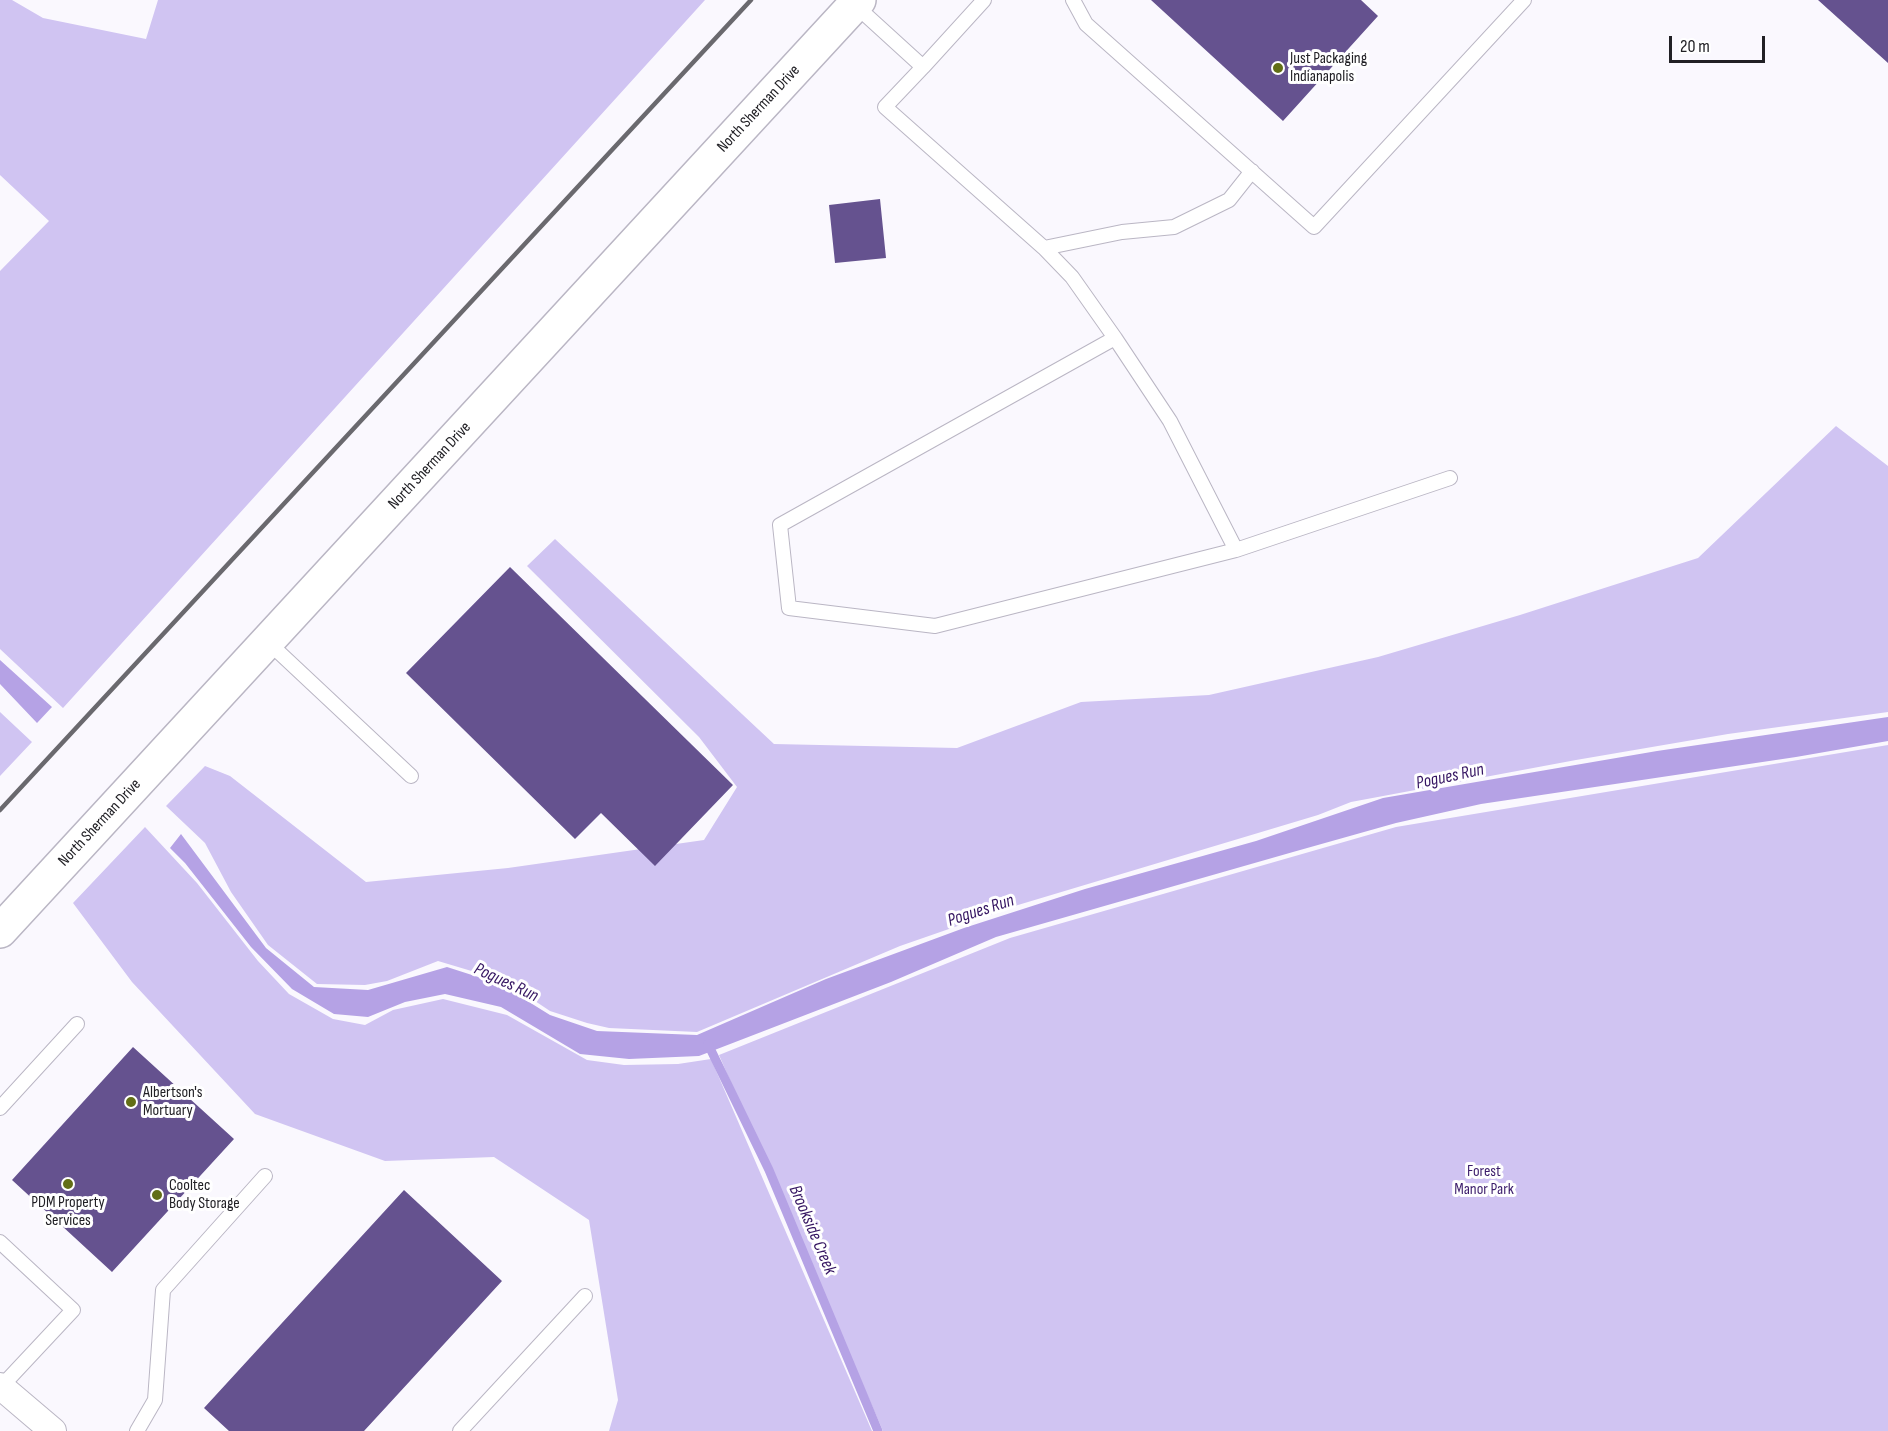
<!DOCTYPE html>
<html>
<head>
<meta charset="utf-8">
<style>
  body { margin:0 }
  #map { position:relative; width:1888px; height:1431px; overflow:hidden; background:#faf8fe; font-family:"Sofia Sans Condensed",sans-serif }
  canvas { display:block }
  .scale { position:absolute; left:1669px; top:36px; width:96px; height:27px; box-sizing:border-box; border:3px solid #212025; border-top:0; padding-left:8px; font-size:18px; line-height:21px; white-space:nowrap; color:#212025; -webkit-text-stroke:4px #fff; paint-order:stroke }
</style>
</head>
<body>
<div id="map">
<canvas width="1888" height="1431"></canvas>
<div class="scale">20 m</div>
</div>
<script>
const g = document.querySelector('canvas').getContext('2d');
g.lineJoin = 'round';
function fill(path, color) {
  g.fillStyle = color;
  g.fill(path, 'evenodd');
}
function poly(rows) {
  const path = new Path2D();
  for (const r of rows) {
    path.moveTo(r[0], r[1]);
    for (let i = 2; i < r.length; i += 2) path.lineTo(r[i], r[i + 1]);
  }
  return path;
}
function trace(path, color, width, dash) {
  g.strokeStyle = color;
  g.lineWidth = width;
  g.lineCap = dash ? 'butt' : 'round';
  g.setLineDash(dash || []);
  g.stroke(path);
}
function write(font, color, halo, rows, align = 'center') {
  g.font = font + ' "Sofia Sans Condensed",sans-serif';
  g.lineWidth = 6;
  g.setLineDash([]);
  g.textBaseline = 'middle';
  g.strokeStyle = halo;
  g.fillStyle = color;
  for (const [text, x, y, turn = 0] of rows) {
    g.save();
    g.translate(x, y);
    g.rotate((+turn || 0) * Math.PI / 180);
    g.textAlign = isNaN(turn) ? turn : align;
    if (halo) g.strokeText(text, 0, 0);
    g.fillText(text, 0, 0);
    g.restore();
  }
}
const green = poly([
  [0,0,12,0,43,18,146,39,158,0,705,0,63,708,0,649,0,271,49,221,0,175],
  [1836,426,1888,466,1888,712,1728,734,1576,760,1351,802,1318,815,1018,905,900,946,697,1032,609,1028,587,1023,550,1011,505,981,438,961,387,981,365,985,317,984,268,945,231,892,205,843,166,806,205,766,230,776,366,882,508,868,704,840,737,787,699,737,527,566,555,539,774,744,957,748,1081,702,1209,695,1378,657,1520,615,1698,558],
  [0,712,32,742,0,776],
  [1888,745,1888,1431,883,1431,719,1055,1010,938,1396,827],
  [145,827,197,883,258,961,289,994,333,1019,365,1025,393,1010,443,999,507,1015,587,1060,624,1065,678,1064,711,1059,872,1431,609,1431,618,1400,589,1220,494,1157,385,1161,255,1114,132,982,73,903]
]);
const water = poly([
  [0,660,52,707,37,723,0,684],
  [1888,717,1888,741,1796,757,1481,804,1396,823,1293,852,996,937,891,982,699,1056,629,1059,580,1054,501,1007,445,994,405,1002,368,1017,334,1014,292,989,251,947,185,863,170,848,181,834,266,948,314,987,368,990,447,967,500,984,550,1015,597,1031,697,1035,826,979,964,928,1085,889,1256,841,1383,798,1657,751]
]);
const stream = poly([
  [708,1044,769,1170,878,1431]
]);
const building = poly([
  [1151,0,1361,0,1378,16,1283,121],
  [1818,0,1888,0,1888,63],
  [880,199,886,258,835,263,829,205],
  [510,567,733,785,655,866,601,813,575,839,406,673],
  [133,1047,234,1139,112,1272,12,1180],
  [404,1190,502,1281,364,1431,229,1431,204,1408]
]);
const service = poly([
  [1073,0,1086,24,1314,227,1524,0],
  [855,5,923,67,984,0],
  [923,67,885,107,1044,248,1122,232,1174,227,1229,200,1252,171],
  [1044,248,1072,277,1115,338,1170,421,1236,550,935,626,789,608,780,525,1115,338],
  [1236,550,1450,478],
  [268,642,411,776],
  [0,1108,77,1024],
  [0,1242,73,1310,1,1387],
  [137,1431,155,1400,163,1290,265,1176],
  [460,1431,585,1296]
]);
const minor = poly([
  [0,1386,53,1431]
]);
const secondary = poly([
  [0,931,859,0]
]);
const rail = poly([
  [0,810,751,0]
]);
const markers = [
  [1278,68,6,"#626e16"],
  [131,1102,6,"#626e16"],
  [68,1184,6,"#626e16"],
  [157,1195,6,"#626e16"]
];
const poiNames = [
  ["Just Packaging",1290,59],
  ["Indianapolis",1290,77],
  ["Albertson's",143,1093],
  ["Mortuary",143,1111],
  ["Cooltec",169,1186],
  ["Body Storage",169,1204],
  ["PDM Property",68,1203,"center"],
  ["Services",68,1221,"center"]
];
const streetNames = [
  ["North Sherman Drive",759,109,-47],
  ["North Sherman Drive",430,466,-47],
  ["North Sherman Drive",100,823,-47]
];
const parkNames = [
  ["Forest",1484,1172],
  ["Manor Park",1484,1190]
];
const waterNames = [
  ["Pogues Run",1450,777,-12],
  ["Pogues Run",981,911,-18],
  ["Pogues Run",506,983,25],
  ["Brookside Creek",812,1230,67]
];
fill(green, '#d0c4f2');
fill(water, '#b5a2e5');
trace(stream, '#b5a2e5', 9);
fill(building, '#65528f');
trace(service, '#bab6c4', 16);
trace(minor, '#bab6c4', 28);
trace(secondary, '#bab6c4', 36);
trace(service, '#fff', 14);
trace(minor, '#fff', 26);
trace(secondary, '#fff', 33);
trace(rail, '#6a696e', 4.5);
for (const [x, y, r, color] of markers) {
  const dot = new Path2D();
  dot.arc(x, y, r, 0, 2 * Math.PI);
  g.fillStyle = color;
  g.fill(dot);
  trace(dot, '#fff', 2);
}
write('16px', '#212025', '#fff', poiNames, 'left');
write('16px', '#212025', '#fff', streetNames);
write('16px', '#3c1d6b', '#fff', parkNames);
write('italic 18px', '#351562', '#fff', waterNames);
</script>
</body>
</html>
